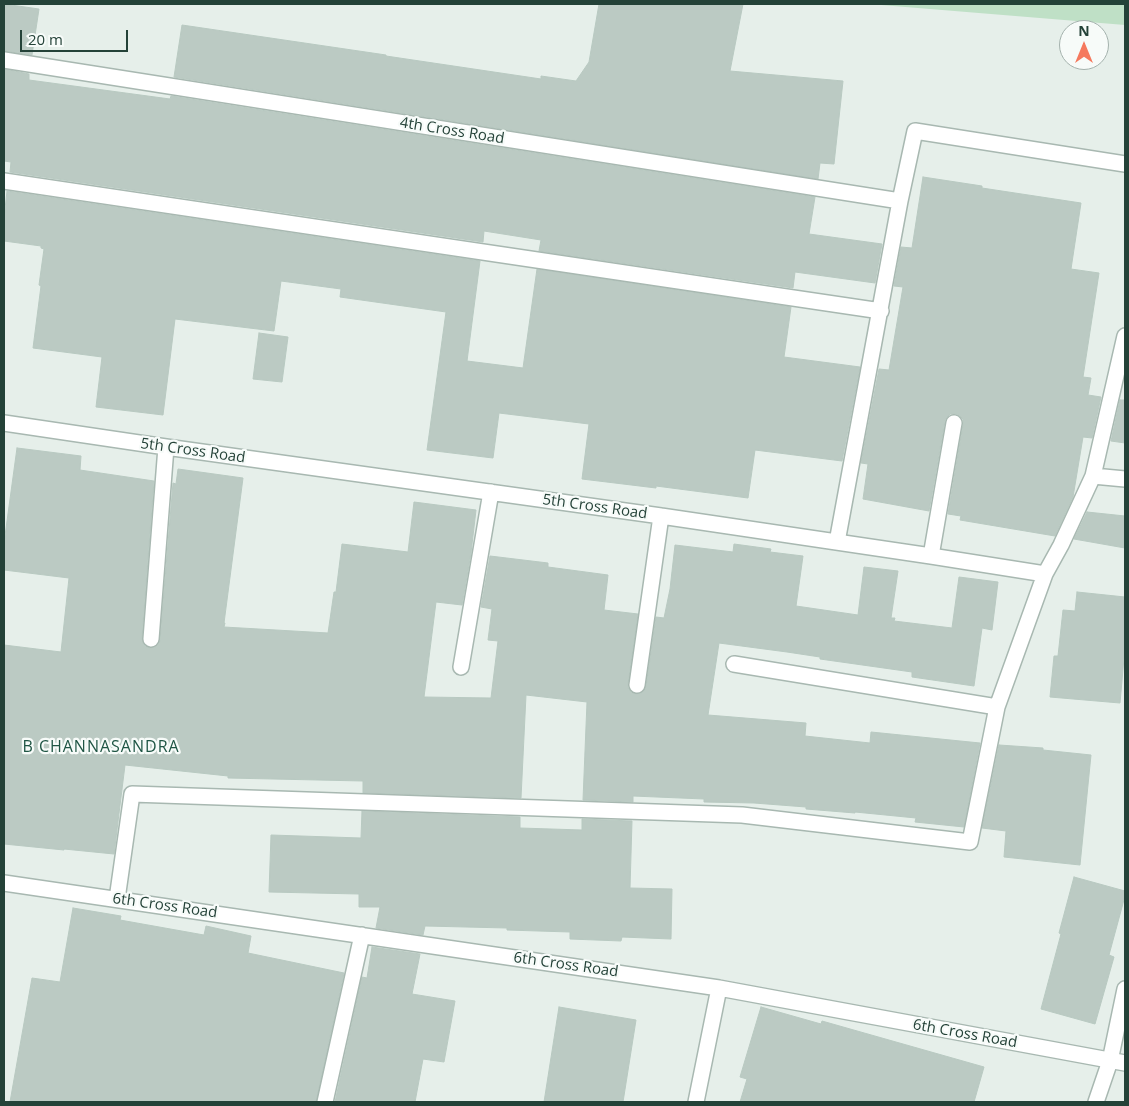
<!DOCTYPE html>
<html>
<head>
<meta charset="utf-8">
<style>
  body { margin:0 }
  #map { position:relative; width:1129px; height:1106px; overflow:hidden; background:#e6efea; font-family:"Open Sans",sans-serif }
  canvas { display:block }
  .frame { position:absolute; inset:0; border:5px solid #244238; pointer-events:none }
  .north { position:absolute; left:1059px; top:20px; width:50px; height:50px; box-sizing:border-box; background:#f7fbf9; border:1px solid #a3b1ac; border-radius:50%; rotate:0deg; font-size:14px; font-weight:700; line-height:20px; text-align:center; color:#244238 }
  .north::after { content:''; display:block; margin:auto; width:18px; height:22px; background:#f5795e; clip-path:polygon(50% 0,100% 100%,50% 72%,0 100%) }
  .scale { position:absolute; left:20px; top:30px; width:108px; height:22px; box-sizing:border-box; border:2px solid #244238; border-top:0; padding-left:6px; font-size:15px; line-height:18px; white-space:nowrap; color:#244238; -webkit-text-stroke:4px #f7fbf9; paint-order:stroke }
</style>
</head>
<body>
<div id="map">
<canvas width="1129" height="1106"></canvas>
<div class="frame"></div>
<div class="north">N</div>
<div class="scale">20 m</div>
</div>
<script>
const g = document.querySelector('canvas').getContext('2d');
g.lineJoin = 'round';
function fill(path, color) {
  g.fillStyle = color;
  g.fill(path, 'evenodd');
}
function poly(rows) {
  const path = new Path2D();
  for (const r of rows) {
    path.moveTo(r[0], r[1]);
    for (let i = 2; i < r.length; i += 2) path.lineTo(r[i], r[i + 1]);
  }
  return path;
}
function trace(path, color, width, dash) {
  g.strokeStyle = color;
  g.lineWidth = width;
  g.lineCap = dash ? 'butt' : 'round';
  g.setLineDash(dash || []);
  g.stroke(path);
}
function write(font, color, halo, rows, align = 'center') {
  g.font = font + ' "Open Sans",sans-serif';
  g.lineWidth = 4.5;
  g.setLineDash([]);
  g.textBaseline = 'middle';
  g.strokeStyle = halo;
  g.fillStyle = color;
  for (const [text, x, y, turn = 0] of rows) {
    g.save();
    g.translate(x, y);
    g.rotate((+turn || 0) * Math.PI / 180);
    g.textAlign = isNaN(turn) ? turn : align;
    if (halo) g.strokeText(text, 0, 0);
    g.fillText(text, 0, 0);
    g.restore();
  }
}
const green = poly([
  [869,4,1125,4,1125,25]
]);
const building = poly([
  [4,4,39,9,32,55,4,51,4,4],
  [599,4,743,4,730,71,843,81,834,164,820,163,818,179,174,77,182,25,386,55,386,56,541,79,541,76,576,81,589,62,599,4],
  [4,69,29,74,29,80,170,99,171,96,815,197,809,234,882,244,875,283,795,272,793,288,539,251,541,240,484,231,483,242,10,172,11,162,4,161,4,69],
  [923,177,982,186,982,188,1081,203,1071,269,1099,273,1083,377,1091,378,1088,395,1101,397,1092,438,1083,437,1073,497,1055,536,960,520,961,516,948,514,963,425,963,419,960,416,956,414,950,414,947,417,945,421,929,511,863,499,868,464,861,463,879,369,889,370,903,287,894,286,901,247,912,248,923,177],
  [7,191,480,261,467,361,523,368,537,269,791,307,784,357,860,367,842,461,755,450,748,498,656,486,656,488,582,479,589,424,499,413,493,458,427,450,446,312,340,297,341,289,281,281,274,331,175,319,163,415,96,407,102,357,33,348,41,286,39,285,44,249,41,248,41,246,4,241,4,218,7,191],
  [259,333,288,337,282,382,253,379,259,333],
  [1120,400,1125,400,1125,443,1111,441,1120,400],
  [17,448,81,456,80,470,154,481,142,638,143,643,145,646,150,648,155,647,159,644,160,640,173,483,176,484,178,469,243,478,224,623,225,623,224,627,328,633,334,592,336,592,342,544,408,552,414,502,476,510,471,553,462,605,436,602,424,697,491,698,498,641,488,640,492,609,481,607,490,556,548,563,548,567,608,575,604,610,638,614,628,684,628,688,631,692,636,694,641,693,644,691,646,686,656,617,664,618,670,589,675,545,733,552,734,544,771,549,770,552,803,556,796,606,858,615,864,567,898,571,891,618,895,618,894,621,952,628,959,577,998,582,992,630,982,628,974,686,912,677,912,672,820,659,820,657,787,652,719,643,708,715,806,723,805,736,870,743,871,732,980,743,964,827,915,822,916,818,855,812,855,813,806,809,806,807,754,803,704,802,704,799,633,796,633,802,583,800,587,702,526,695,521,798,363,793,363,781,228,778,228,776,125,765,114,854,64,849,64,850,4,844,4,645,61,652,69,578,4,570,4,543,17,448],
  [1087,512,1125,516,1125,548,1074,539,1087,512],
  [1077,592,1125,597,1125,659,1124,658,1120,703,1050,697,1054,656,1058,656,1063,610,1075,611,1077,592],
  [999,745,1043,748,1043,750,1091,755,1080,865,1004,857,1006,831,982,828,999,745],
  [362,811,520,817,520,828,582,830,582,819,632,821,630,888,672,889,671,939,622,937,621,941,570,939,570,932,507,930,507,928,425,926,423,935,376,928,380,907,359,907,359,894,269,892,271,835,361,838,362,811],
  [1074,877,1125,891,1125,896,1109,955,1114,957,1095,1024,1041,1009,1061,934,1059,933,1074,877],
  [73,908,121,916,120,920,204,935,206,926,251,936,248,953,344,973,316,1102,10,1102,32,978,60,982,73,908],
  [372,947,420,954,412,994,455,1001,444,1062,423,1059,415,1102,335,1102,362,977,367,978,372,947],
  [559,1007,636,1020,623,1102,544,1102,559,1007],
  [761,1007,821,1024,822,1021,984,1067,974,1102,740,1102,747,1079,740,1077,761,1007]
]);
const minor = poly([
  [4,60,900,201],
  [4,181,881,311],
  [4,423,166,447,661,516,931,556,1045,574,1061,545,1093,476,1125,479],
  [1093,476,1125,336],
  [837,542,900,201,915,131,1125,164],
  [931,556,954,423],
  [151,639,166,447],
  [734,664,997,707],
  [461,667,491,492],
  [637,685,661,516],
  [4,883,719,988,1125,1063],
  [117,899,132,794,742,815,970,842,997,707,1045,574],
  [325,1102,362,935],
  [696,1102,719,988],
  [1096,1102,1110,1061,1125,989]
]);
const streetNames = [
  ["4th Cross Road",452,131,9],
  ["5th Cross Road",193,451,8],
  ["5th Cross Road",595,507,8],
  ["6th Cross Road",165,906,8],
  ["6th Cross Road",566,965,8],
  ["6th Cross Road",965,1034,10]
];
const neighbourhoodNames = [
  ["B CHANNASANDRA",101,747]
];
fill(green, '#bfe0c6');
fill(building, '#bbcac3');
trace(building, '#b8c9c1', 1);
trace(minor, '#a8b8b1', 18);
trace(minor, '#fff', 15);
write('15px', '#244238', '#f7fbf9', streetNames);
g.letterSpacing = '1px';
write('16px', '#1f5544', '#f7fbf9', neighbourhoodNames);
g.letterSpacing = '0px';
</script>
</body>
</html>
